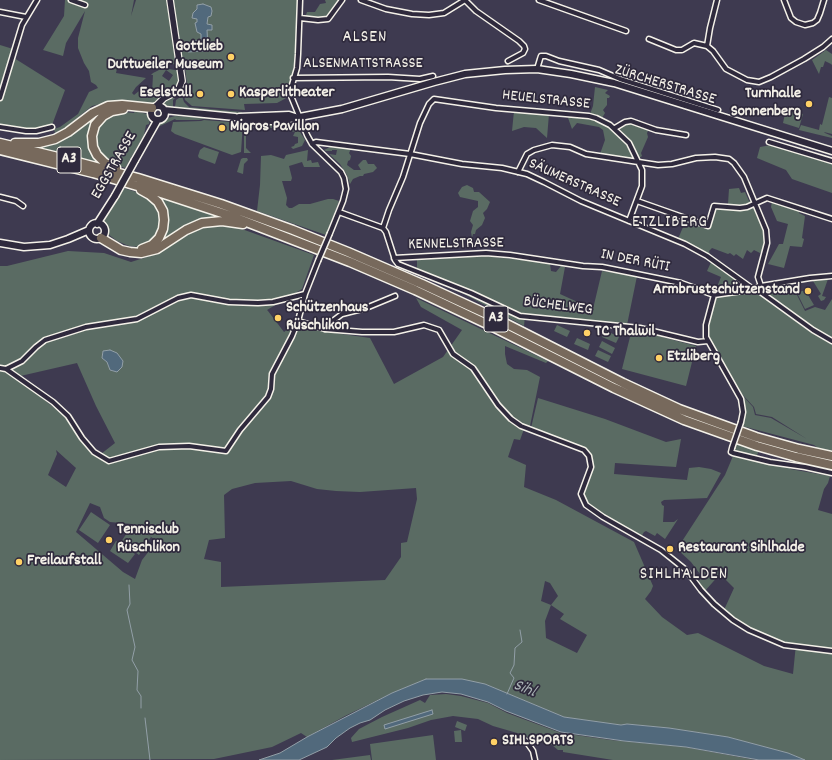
<!DOCTYPE html>
<html>
<head>
<meta charset="utf-8">
<style>
  body { margin:0 }
  canvas { display:block; background:#3e3a50 }
</style>
</head>
<body>
<canvas width="832" height="760"></canvas>
<script>
const g = document.querySelector('canvas').getContext('2d');
g.lineJoin = 'round';
function fill(path, color) {
  g.fillStyle = color;
  g.fill(path, 'evenodd');
}
function poly(rows) {
  const path = new Path2D();
  for (const r of rows) {
    if (r.length === 3) {
      path.moveTo(r[0] + r[2], r[1]);
      path.arc(r[0], r[1], r[2], 0, 2 * Math.PI);
      continue;
    }
    path.moveTo(r[0], r[1]);
    for (let i = 2; i < r.length; i += 2) path.lineTo(r[i], r[i + 1]);
  }
  return path;
}
function trace(path, color, width, dash) {
  g.strokeStyle = color;
  g.lineWidth = width;
  g.lineCap = dash ? 'butt' : 'round';
  g.setLineDash(dash || []);
  g.stroke(path);
}
function write(font, color, halo, rows, align = 'center') {
  g.font = font + ' Dekko,sans-serif';
  g.lineWidth = 3.5;
  g.setLineDash([]);
  g.textBaseline = 'middle';
  g.strokeStyle = halo;
  g.fillStyle = color;
  for (const [text, x, y, turn = 0] of rows) {
    g.save();
    g.translate(x, y);
    g.rotate((+turn || 0) * Math.PI / 180);
    g.textAlign = isNaN(turn) ? turn : align;
    if (halo) g.strokeText(text, 0, 0);
    g.fillText(text, 0, 0);
    g.restore();
  }
}
const green = poly([
  [65,0,134,0,131,16,136,0,300,0,294,65,290,96,277,103,244,104,245,110,192,106,185,100,184,95,187,84,185,68,161,60,150,67,119,59,116,73,146,78,136,87,132,93,134,95,139,91,152,93,153,75,151,75,153,73,159,70,169,69,180,71,179,86,175,91,160,97,156,103,152,105,120,102,100,104,92,106,66,127,55,133,54,129,60,127,78,114,89,92,98,88,96,85,91,82,89,71,84,63,78,48,78,38,85,11,66,43,63,56,43,50,64,16],
  [166,70,173,75,169,81,162,76],
  [325,0,340,0,332,18,322,19,305,18,307,12,315,12,320,4,326,3],
  [0,45,13,49,14,58,65,90,52,125,34,129,17,129,0,124],
  [826,50,832,54,832,65,831,64,825,61,823,67,821,67,819,74,812,60],
  [184,76,185,83,183,90,173,100,173,107,175,107,176,100,182,96,184,102,189,107,242,112,242,114,166,108,164,105,165,101,180,92,184,85],
  [595,87,608,90,605,93,610,96,609,98,607,98,607,105,603,110,605,113,602,118,590,114,593,106],
  [829,97,832,98,832,134,824,132,825,133,832,136,832,138,799,130,801,125,819,130,820,124,822,125],
  [125,108,95,123,97,162,27,145,43,144,96,113],
  [786,109,803,114,799,128,783,123],
  [135,111,147,114,150,118,149,124,146,125,144,135,125,168,109,162,97,150,95,132,101,121,112,114,125,112,134,113],
  [514,111,549,114,547,138,536,128,524,127,512,131],
  [567,115,586,117,606,124,613,129,626,143,632,151,634,158,631,160,600,154,605,140,603,130,599,127,577,123,572,129],
  [175,116,191,117,222,120,203,119,199,120,176,120,175,119,158,127,156,126,168,118],
  [204,120,243,123,241,152,232,155,175,134,171,131,173,122,201,121],
  [630,122,649,129,647,133,648,137,641,153,642,156,639,158,633,145,619,128,625,124],
  [246,123,262,124,285,124,284,128,246,128,246,148,251,153,244,153,244,124],
  [292,124,297,127,305,140,302,146,293,149,291,147,294,146,295,144,298,143,298,137,293,136,295,132,291,131,291,126],
  [771,145,832,163,832,193,792,179,786,170,757,158,760,147],
  [204,147,219,152,215,164,199,158,198,156,200,150],
  [330,147,351,149,349,153,351,156,350,160,348,161,347,165,354,170,361,170,358,165,363,160,366,160,368,164,374,164,377,168,373,172,364,174,363,176,360,176,353,179,350,184,347,175,340,164,329,154,336,155,337,150,332,150,332,151,326,151,324,150],
  [308,150,307,161,311,160,312,163,318,162,320,167,304,167,302,162,289,166,292,178,291,181,282,181,287,198,286,205,289,208,292,208,299,204,310,204,328,199,333,199,339,201,326,235,257,211,260,185,261,156,271,155,284,159,286,155],
  [243,158,247,158,248,160,244,164,243,174,237,172,241,159],
  [467,185,473,188,474,192,479,192,490,202,487,209,483,213,485,218,482,225,476,230,475,234,473,234,472,238,471,232,473,225,470,221,473,211,478,207,478,201,460,197,458,193,462,187],
  [123,188,140,193,153,201,162,215,159,234,150,243,139,247,129,246,117,241,108,234,104,222,106,215],
  [739,188,741,193,745,192,749,201,753,200,752,203,743,206,730,206,728,204,729,189],
  [160,198,172,200,231,220,220,220,162,244,160,241,165,208],
  [772,201,800,210,799,213,805,216,802,238,804,239,802,247,790,246,784,268,768,264,779,244,783,244,788,224,777,221,771,207],
  [754,207,764,227,765,243,763,251,760,253,754,250,751,253,747,250,743,259,736,254,734,256,730,253,728,254,712,248,709,251,710,256,678,239,686,220,709,229,715,208],
  [221,226,239,228,314,255,302,289,267,310,268,311,284,332,293,325,321,331,370,338,394,384,443,357,462,330,421,307,416,298,548,361,546,363,505,346,505,354,507,364,514,369,527,370,540,377,529,431,524,429,520,440,514,439,508,457,526,465,524,487,556,500,634,542,653,586,651,591,645,599,662,617,687,635,698,633,764,666,793,674,796,644,783,643,750,629,734,618,724,610,734,588,720,574,704,592,697,582,702,578,700,574,691,562,677,549,725,475,733,456,736,455,772,464,790,467,790,469,830,476,828,483,824,489,818,510,832,514,832,760,805,760,788,753,728,737,669,728,627,724,621,725,564,717,485,684,426,679,392,693,345,716,307,737,301,733,272,747,214,759,0,760,0,266,7,266,68,251,104,253,131,262,150,256,189,234,205,227],
  [103,351,117,372,110,370,107,362,102,358],
  [77,363,96,406,115,443,101,454,95,451,68,419,16,377],
  [56,450,76,468,66,487,48,475,57,454],
  [291,481,317,489,336,491,360,492,416,488,417,499,407,542,401,543,401,557,385,580,221,587,221,562,204,559,209,540,225,538,224,495,232,489,255,483],
  [90,503,100,507,104,518,110,522,132,524,157,541,142,560,135,579,123,572,76,532],
  [545,581,550,583,558,596,551,605,541,601],
  [551,605,564,614,560,619,587,635,577,653,546,638,545,621],
  [485,256,541,262,550,264,551,271,556,272,561,266,565,267,560,294,593,309,602,271,637,276,627,325,525,316,524,326,417,269,417,260],
  [712,260,748,287,748,288,715,292,721,277,707,271],
  [828,279,822,296,826,297,824,300,821,301,818,296,821,294,813,281],
  [790,284,792,285,805,311,815,307,825,310,832,299,832,341,797,317,764,290,784,287],
  [805,290,814,305,805,309,797,293],
  [757,292,816,334,832,343,832,451,819,449,814,445,742,426,745,409,742,395,753,407,755,415,771,418,807,439,772,417,756,414,754,407,739,391,709,341,706,333,714,300,718,296],
  [557,325,570,331,567,337,554,331],
  [632,329,696,346,686,386,622,369],
  [605,330,619,337,616,343,602,337],
  [577,338,590,344,588,350,574,344],
  [602,341,615,348,612,354,599,347],
  [598,350,611,356,608,362,595,356],
  [538,398,605,419,666,442,681,439,676,467,615,463,614,474,687,480,689,468,699,467,711,469,721,473,707,498,664,500,661,502,662,505,664,506,663,522,674,522,678,519,665,539,657,533,655,536,646,531,644,532,641,537,603,516,587,503,584,499,583,494,592,468,591,457,588,453,531,428],
  [736,444,759,451,756,457,734,450],
  [91,512,110,525,98,543,79,530],
  [132,525,151,537,139,555,121,542],
  [116,541,135,554,128,563,110,551],
  [446,694,461,696,488,703,507,713,561,733,611,740,685,747,755,760,613,760,563,752,563,750,558,750,552,745,535,741,524,735,493,726,478,719,453,716,431,720,408,728,352,742,351,738,359,729,382,717,420,700,425,703,430,695],
  [457,721,467,725,465,731,455,727],
  [461,730,462,742,455,742,454,731],
  [433,735,436,760,372,760,370,744],
  [370,755,371,760,332,760]
]);
const water = poly([
  [203,4,211,7,212,11,211,16,208,17,207,24,212,25,212,30,207,30,208,48,204,51,188,52,186,49,188,47,195,48,194,41,201,40,201,34,197,32,195,23,197,22,197,19,192,18,193,13,197,9,197,5,203,4],
  [110,350,117,353,123,361,122,367,117,372,110,370,107,362,102,358,103,351,110,350],
  [426,679,462,679,485,684,564,717,621,725,627,724,669,728,728,737,788,753,805,760,759,760,686,747,624,741,561,732,506,711,488,702,461,694,442,692,423,695,404,701,385,710,370,720,360,723,350,728,336,738,327,747,299,760,259,760,280,753,307,737,392,693,426,679],
  [432,710,433,714,385,729,384,725,432,710]
]);
const stream = poly([
  [129,585,130,604,127,610,135,647,132,660,138,671,137,690,141,696,141,708],
  [507,694,514,678,510,673,514,665,515,648,522,642,520,630],
  [145,718,150,760]
]);
const minor = poly([
  [71,0,85,5],
  [300,0,298,54,297,68,292,85,291,96,307,135,312,144,341,172,344,178,346,189,343,201,330,233],
  [361,0,386,9,412,14,429,15,444,13,465,0,476,11,519,41,524,46,525,49,523,53,508,61],
  [539,0,626,31],
  [784,0,791,18,796,22,805,25,813,23,817,20,820,13,824,0],
  [0,12,26,17],
  [300,18,318,20,328,19,331,15,342,0],
  [649,39,676,50,682,50,694,43,707,46,713,51,726,69,747,80,759,82,771,77,804,59,823,47,832,39],
  [707,46,710,28,717,0],
  [537,69,540,59,541,56,546,56,559,61,599,70,620,79,718,110],
  [293,78,388,77,420,79,433,76],
  [0,98,22,25,37,0],
  [0,127,26,131,36,131,52,127],
  [615,128,625,122,631,121,656,130,686,135],
  [769,142,832,161],
  [312,144,316,142,410,154,462,164,502,168,527,174,544,182,581,201,685,244,707,256,753,289],
  [518,172,527,154,534,150,552,145,570,147,586,154,658,165,672,164,696,158,715,157,729,159,734,163,744,177,766,230,767,243,758,277,761,286],
  [0,197,16,201,23,206],
  [637,201,708,226,714,206,740,208,747,207,767,198,832,219],
  [339,212,383,228,386,232,395,260,398,264,471,293,520,316,640,328,698,342,708,341],
  [383,228,389,210,403,177,420,123,429,104,434,99,496,108,589,116,596,118,610,125,629,143,642,170,642,186,629,221],
  [394,258,486,253,510,255,583,266,602,267,627,272,681,283,714,295],
  [757,288,759,291,813,330,832,341],
  [714,295,706,325,706,337,741,399,743,412,741,422],
  [714,295,749,290,761,286,810,278,832,276],
  [298,321,325,329,362,332,394,332,424,325,439,330,453,354,473,368,498,405,511,419,521,426,584,450,589,456,591,467,581,494,586,505,603,517,661,550,686,570,701,590,714,604,733,620,749,630,784,645,832,651],
  [325,329,334,320,342,314,366,308,395,296],
  [0,368,6,369],
  [6,369,53,402,68,416,82,438,94,452,109,461,159,447,189,446,226,451,240,430,268,397,271,389,272,374,292,336,298,321,305,294,318,261],
  [6,369,22,361,36,347,45,340,86,327,137,319,178,298,191,295,229,302,258,303,273,302,305,294],
  [732,448,731,452,733,453,770,462,805,467,832,473],
  [526,741,533,751,535,760]
]);
const tertiary = poly([
  [156,106,164,98,178,91,182,81,170,0]
]);
const secondary = poly([
  [158,113,7],
  [164,110,235,117,243,120,272,121,289,119,342,109,434,82,465,74,505,70,537,69,571,74,614,83,832,151],
  [239,117,289,115,295,117],
  [135,160,157,121],
  [97,231,8],
  [97,224,115,196],
  [0,243,24,247,50,245,68,239,89,230]
]);
const motorway = poly([
  [0,143,66,159,138,178,221,204,293,230,348,252,422,284,489,315,623,383,679,409,756,437,799,449,832,456],
  [15,143,39,143,55,139,68,132,93,113,108,106,122,105,152,108],
  [0,150,93,173,161,193,231,216,350,262,415,290,489,325,614,388,684,420,757,446,796,457,832,465],
  [116,168,105,163,97,155,93,147,92,136,95,125,103,116,112,111,123,109],
  [141,190,150,195,158,202,163,211,164,220,163,229,159,238,152,245,142,249],
  [101,238,121,250,130,252,141,253,157,249,186,230,202,223,222,221,243,224]
]);
const minorBridge = poly([
  [318,261,330,233],
  [732,448,741,422]
]);
const secondaryBridge = poly([
  [115,196,135,160]
]);
const markers = [
  [231,57,4,"#ffd166"],
  [200,94,4,"#ffd166"],
  [231,94,4,"#ffd166"],
  [809,104,4,"#ffd166"],
  [222,128,4,"#ffd166"],
  [808,291,4,"#ffd166"],
  [278,318,4,"#ffd166"],
  [587,333,4,"#ffd166"],
  [659,358,4,"#ffd166"],
  [109,540,4,"#ffd166"],
  [670,549,4,"#ffd166"],
  [19,562,4,"#ffd166"],
  [494,742,4,"#ffd166"]
];
const shields = [
  [69,160,24],
  [496,319,24]
];
const shieldNames = [
  ["A3",69,160],
  ["A3",496,319]
];
const poiNames = [
  ["Gottlieb",223,48,"right"],
  ["Duttweiler Museum",223,66,"right"],
  ["Eselstall",192,94,"right"],
  ["Kasperlitheater",239,94],
  ["Turnhalle",801,95,"right"],
  ["Sonnenberg",801,113,"right"],
  ["Migros Pavillon",230,128],
  ["Armbrustschützenstand",800,291,"right"],
  ["Schützenhaus",286,309],
  ["Rüschlikon",286,327],
  ["TC Thalwil",595,333],
  ["Etzliberg",667,358],
  ["Tennisclub",117,531],
  ["Rüschlikon",117,549],
  ["Restaurant Sihlhalde",678,549],
  ["Freilaufstall",27,562],
  ["SIHLSPORTS",502,742]
];
const streetNames = [
  ["ALSENMATTSTRASSE",363,65],
  ["ZÜRCHERSTRASSE",665,86,17],
  ["HEUELSTRASSE",546,101,6],
  ["EGGSTRASSE",115,166,-60],
  ["SÄUMERSTRASSE",574,184,24],
  ["KENNELSTRASSE",456,245,-1],
  ["IN DER RÜTI",635,262,11],
  ["BÜCHELWEG",558,307,7]
];
const neighbourhoodNames = [
  ["ALSEN",365,39],
  ["ETZLIBERG",670,224],
  ["SIHLHALDEN",684,576]
];
const waterNames = [
  ["Sihl",524,690,22]
];
fill(green, '#5a6b63');
fill(water, '#51697c');
trace(water, '#929fa7', 1);
trace(stream, '#929fa7', 1);
trace(minor, '#f4f1e8', 7);
trace(tertiary, '#f4f1e8', 8);
trace(secondary, '#f4f1e8', 9);
trace(motorway, '#f4f1e8', 11);
trace(minor, '#2f2a3d', 4);
trace(tertiary, '#2f2a3d', 5.5);
trace(secondary, '#2f2a3d', 6);
trace(motorway, '#77695c', 8);
trace(minorBridge, '#f4f1e8', 7, []);
trace(secondaryBridge, '#f4f1e8', 9, []);
trace(minorBridge, '#2f2a3d', 4);
trace(secondaryBridge, '#2f2a3d', 6);
for (const [x, y, r, color] of markers) {
  const dot = new Path2D();
  dot.arc(x, y, r, 0, 2 * Math.PI);
  g.fillStyle = color;
  g.fill(dot);
  trace(dot, '#2f2a3d', 1.5);
}
for (const [x, y, w] of shields) {
  const box = new Path2D();
  box.roundRect(x - w / 2, y - 13, w, 26, 3);
  g.fillStyle = '#2f2a3d';
  g.fill(box);
  trace(box, '#f4f1e8', 1);
}
write('bold 15px', '#f4f1e8', null, shieldNames);
write('bold 16px', '#f4f1e8', '#2f2a3d', poiNames, 'left');
write('16px', '#f4f1e8', '#2f2a3d', streetNames);
g.letterSpacing = '1px';
write('17px', '#f4f1e8', '#2f2a3d', neighbourhoodNames);
g.letterSpacing = '0px';
write('italic 17px', '#abb4b7', '#2f2a3d', waterNames);
</script>
</body>
</html>
